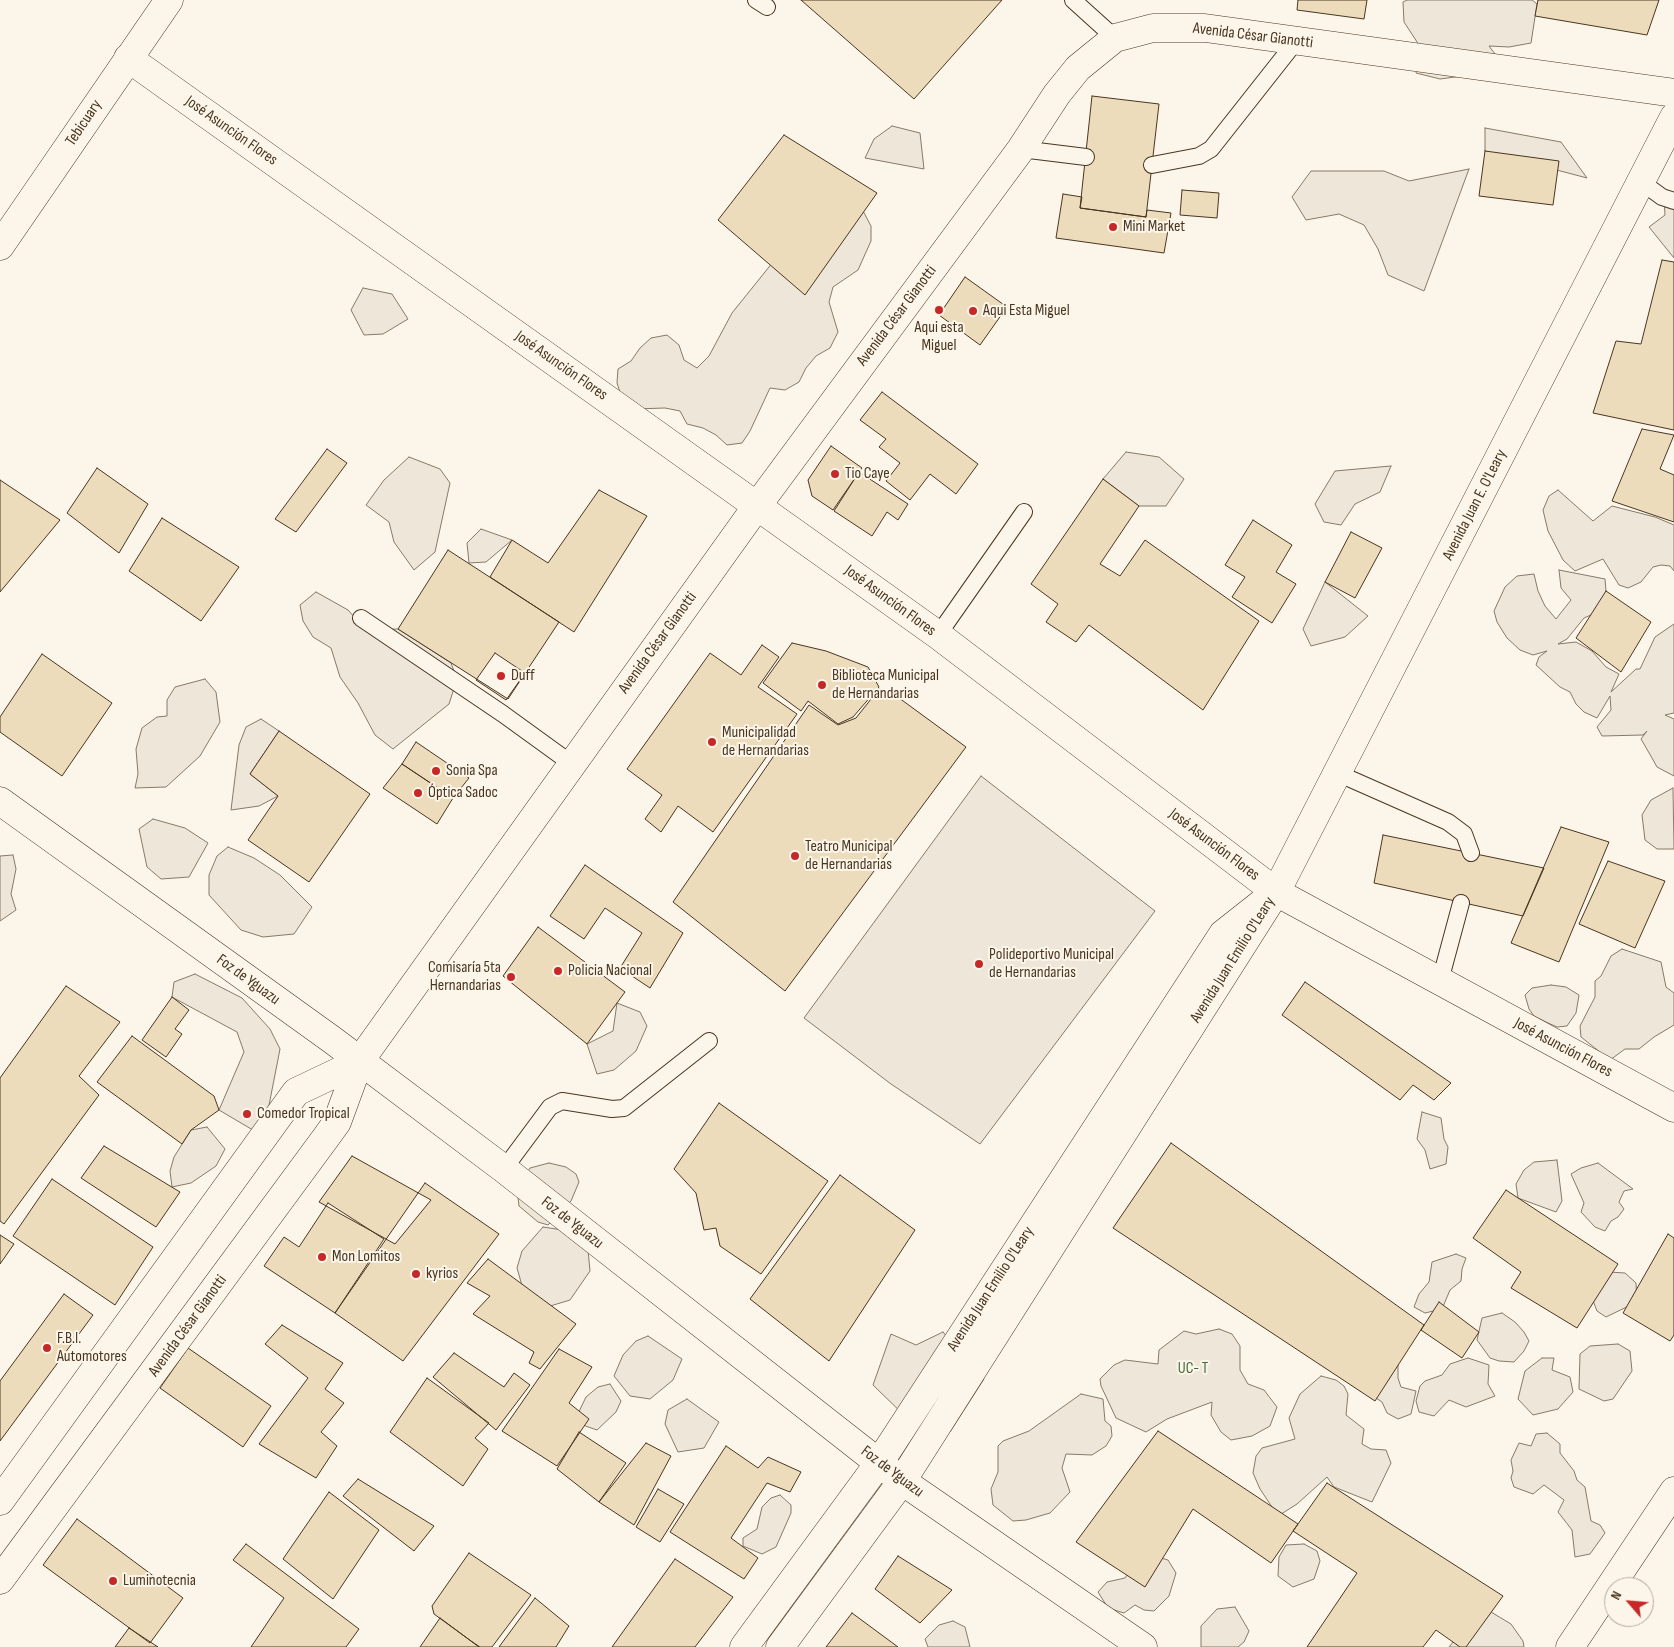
<!DOCTYPE html>
<html>
<head>
<meta charset="utf-8">
<style>
  body { margin:0 }
  #map { position:relative; width:1674px; height:1647px; overflow:hidden; background:#fbf6e9; font-family:"Sofia Sans Condensed",sans-serif }
  canvas { display:block }
  .north { position:absolute; left:1604px; top:1577px; width:50px; height:50px; box-sizing:border-box; background:#fbf6e9; border:1px solid #b4a999; border-radius:50%; rotate:297deg; font-size:14px; font-weight:700; line-height:20px; text-align:center; color:#4a3520 }
  .north::after { content:''; display:block; margin:auto; width:18px; height:22px; background:#c62828; clip-path:polygon(50% 0,100% 100%,50% 72%,0 100%) }
</style>
</head>
<body>
<div id="map">
<canvas width="1674" height="1647"></canvas>
<div class="north">N</div>
</div>
<script>
const g = document.querySelector('canvas').getContext('2d');
g.lineJoin = 'round';
function fill(path, color) {
  g.fillStyle = color;
  g.fill(path, 'evenodd');
}
function poly(rows) {
  const path = new Path2D();
  for (const r of rows) {
    path.moveTo(r[0], r[1]);
    for (let i = 2; i < r.length; i += 2) path.lineTo(r[i], r[i + 1]);
  }
  return path;
}
function trace(path, color, width, dash) {
  g.strokeStyle = color;
  g.lineWidth = width;
  g.lineCap = dash ? 'butt' : 'round';
  g.setLineDash(dash || []);
  g.stroke(path);
}
function write(font, color, halo, rows, align = 'center') {
  g.font = font + ' "Sofia Sans Condensed",sans-serif';
  g.lineWidth = 4;
  g.setLineDash([]);
  g.textBaseline = 'middle';
  g.strokeStyle = halo;
  g.fillStyle = color;
  for (const [text, x, y, turn = 0] of rows) {
    g.save();
    g.translate(x, y);
    g.rotate((+turn || 0) * Math.PI / 180);
    g.textAlign = isNaN(turn) ? turn : align;
    if (halo) g.strokeText(text, 0, 0);
    g.fillText(text, 0, 0);
    g.restore();
  }
}
const green = poly([
  [1407,0,1532,0,1537,4,1531,43,1509,47,1489,46,1507,70,1440,79,1416,73,1421,48,1404,22,1403,2,1407,0],
  [892,126,920,133,924,169,865,158,874,139,892,126],
  [1485,128,1561,142,1587,178,1485,151,1485,128],
  [1469,169,1424,291,1388,275,1378,249,1364,225,1339,214,1306,220,1292,197,1311,171,1384,171,1409,181,1469,169],
  [1674,194,1674,258,1649,227,1665,215,1664,198,1674,194],
  [863,211,871,226,871,241,858,270,833,287,829,302,838,332,830,348,816,356,806,368,799,382,785,390,770,388,750,431,742,443,727,445,716,435,703,428,687,424,680,411,665,408,634,409,622,398,617,383,618,369,631,361,640,348,651,338,667,335,679,345,684,360,697,368,709,356,732,313,773,262,863,211],
  [363,288,392,294,408,319,383,334,364,335,351,310,363,288],
  [1126,452,1159,457,1184,479,1166,506,1139,506,1103,479,1126,452],
  [409,457,440,469,450,483,435,552,414,570,394,542,389,522,366,505,384,480,409,457],
  [1391,466,1380,492,1355,504,1341,525,1324,522,1315,504,1335,471,1391,466],
  [1558,490,1593,521,1612,506,1655,517,1674,525,1674,571,1670,566,1661,565,1653,567,1641,582,1628,588,1619,585,1603,559,1575,571,1563,560,1548,531,1543,510,1549,496,1558,490],
  [481,529,512,540,486,562,469,563,467,543,481,529],
  [1559,570,1605,579,1606,591,1602,602,1591,615,1584,618,1567,639,1558,644,1576,642,1592,651,1606,667,1619,674,1611,692,1636,669,1640,669,1655,637,1674,624,1674,713,1665,715,1674,719,1674,776,1657,767,1652,758,1641,739,1647,731,1643,735,1602,736,1597,727,1611,710,1610,696,1597,718,1584,712,1576,704,1570,692,1560,687,1536,665,1539,657,1547,651,1533,655,1520,650,1507,638,1497,622,1494,611,1505,587,1517,576,1534,574,1538,591,1545,606,1556,619,1571,600,1561,588,1559,570],
  [1325,582,1368,616,1345,637,1311,646,1303,629,1325,582],
  [316,592,348,610,366,630,398,629,451,663,457,679,449,704,393,749,375,735,358,703,340,677,331,648,313,637,303,621,300,605,316,592],
  [205,679,216,692,220,722,200,756,166,787,135,788,138,774,136,749,142,728,157,717,167,716,167,700,175,687,205,679],
  [261,719,279,731,250,774,278,796,259,806,231,810,239,745,246,727,261,719],
  [981,776,1155,911,980,1144,891,1084,804,1018,981,776],
  [1673,788,1674,849,1657,849,1645,840,1642,815,1651,800,1673,788],
  [153,819,185,828,208,843,189,877,161,879,147,867,139,829,153,819],
  [228,847,254,858,280,875,312,907,294,934,263,937,241,930,209,895,209,875,217,856,228,847],
  [13,855,16,869,11,894,16,910,0,921,0,856,13,855],
  [1622,949,1661,962,1666,987,1674,993,1674,1025,1654,1037,1639,1049,1625,1049,1610,1060,1581,1037,1580,1026,1595,997,1595,981,1601,976,1611,956,1622,949],
  [195,974,242,998,270,1029,280,1049,263,1136,219,1110,244,1052,237,1032,172,997,174,982,195,974],
  [1551,985,1566,987,1579,995,1576,1013,1567,1026,1557,1027,1546,1022,1534,1016,1529,1009,1525,995,1532,988,1551,985],
  [617,1003,640,1012,647,1026,636,1051,614,1070,597,1074,587,1044,613,1031,617,1003],
  [1422,1112,1441,1118,1444,1139,1448,1147,1446,1164,1430,1169,1425,1150,1417,1139,1422,1112],
  [207,1127,225,1149,216,1166,191,1183,172,1187,170,1171,174,1157,191,1130,207,1127],
  [1557,1160,1562,1201,1556,1212,1518,1198,1516,1184,1524,1170,1534,1162,1557,1160],
  [549,1163,566,1167,576,1174,579,1182,571,1201,548,1225,538,1222,519,1206,517,1189,530,1168,549,1163],
  [1598,1163,1633,1189,1624,1191,1619,1202,1624,1209,1618,1217,1611,1221,1605,1231,1595,1227,1581,1212,1584,1203,1571,1174,1581,1168,1598,1163],
  [543,1227,563,1230,588,1250,590,1271,570,1300,547,1307,523,1289,517,1268,522,1251,543,1227],
  [1456,1254,1466,1258,1462,1269,1461,1281,1450,1290,1442,1309,1425,1313,1414,1307,1419,1294,1429,1282,1432,1262,1456,1254],
  [1609,1272,1625,1273,1636,1283,1637,1302,1606,1317,1597,1311,1592,1298,1609,1272],
  [1502,1313,1515,1322,1524,1332,1529,1341,1524,1351,1514,1362,1499,1361,1490,1358,1477,1340,1482,1318,1502,1313],
  [1219,1329,1232,1334,1240,1346,1240,1370,1248,1384,1264,1390,1277,1407,1270,1426,1252,1436,1231,1440,1221,1432,1211,1415,1212,1402,1167,1419,1146,1432,1116,1418,1101,1386,1100,1379,1114,1365,1125,1360,1158,1364,1159,1350,1184,1331,1196,1334,1219,1329],
  [943,1332,984,1379,950,1432,908,1419,873,1385,891,1334,916,1345,943,1332],
  [648,1336,682,1359,673,1380,650,1399,630,1396,614,1376,623,1355,636,1341,648,1336],
  [1618,1344,1630,1351,1632,1371,1613,1399,1604,1401,1579,1389,1580,1354,1590,1346,1618,1344],
  [1468,1358,1489,1365,1488,1384,1495,1396,1466,1407,1449,1400,1434,1416,1419,1412,1416,1401,1420,1386,1425,1381,1442,1375,1450,1364,1468,1358],
  [1542,1358,1554,1358,1552,1370,1570,1377,1573,1392,1558,1409,1533,1415,1518,1399,1525,1371,1542,1358],
  [1398,1362,1398,1378,1401,1387,1416,1391,1411,1414,1398,1419,1387,1413,1382,1402,1367,1392,1398,1362],
  [1321,1376,1336,1380,1344,1386,1348,1394,1346,1415,1364,1429,1362,1444,1371,1449,1386,1450,1391,1463,1372,1502,1334,1487,1327,1477,1297,1504,1278,1516,1260,1489,1253,1473,1256,1456,1262,1448,1295,1439,1289,1418,1300,1394,1321,1376],
  [610,1384,621,1401,616,1412,597,1430,574,1422,586,1397,598,1387,610,1384],
  [1081,1394,1103,1399,1105,1421,1111,1426,1112,1436,1106,1446,1092,1455,1066,1454,1062,1468,1070,1492,1050,1513,1026,1520,1013,1521,993,1505,991,1489,998,1472,998,1446,1003,1441,1029,1431,1081,1394],
  [687,1399,719,1422,704,1448,678,1452,665,1424,668,1410,687,1399],
  [1547,1433,1560,1444,1560,1453,1574,1471,1577,1480,1585,1487,1591,1521,1600,1525,1605,1533,1590,1554,1575,1557,1572,1530,1558,1512,1564,1500,1544,1485,1533,1494,1514,1487,1511,1478,1513,1471,1511,1460,1519,1443,1531,1446,1536,1434,1547,1433],
  [780,1495,791,1505,791,1513,776,1547,762,1554,743,1546,743,1538,757,1529,762,1507,771,1498,780,1495],
  [1304,1544,1317,1551,1320,1561,1314,1579,1293,1587,1278,1576,1279,1557,1286,1545,1304,1544],
  [1143,1553,1168,1560,1176,1573,1169,1596,1154,1611,1144,1610,1135,1605,1124,1613,1108,1608,1098,1592,1107,1582,1125,1578,1143,1553],
  [1235,1607,1249,1631,1244,1642,1238,1647,1201,1647,1201,1626,1217,1609,1235,1607],
  [1491,1612,1511,1624,1523,1641,1524,1647,1449,1647,1458,1636,1491,1612],
  [953,1621,965,1627,970,1647,928,1647,925,1639,939,1625,953,1621]
]);
const building = poly([
  [801,0,1002,0,914,99,801,0],
  [1298,0,1367,0,1364,19,1297,10,1298,0],
  [1538,0,1659,0,1647,35,1535,16,1538,0],
  [1092,96,1159,104,1146,217,1080,208,1092,96],
  [784,135,877,193,805,295,718,220,784,135],
  [1485,151,1559,161,1553,205,1479,196,1485,151],
  [1182,190,1219,193,1217,218,1180,215,1182,190],
  [1063,194,1082,197,1080,208,1146,217,1147,210,1171,213,1164,253,1056,238,1063,194],
  [1662,260,1674,262,1674,430,1593,413,1616,341,1641,344,1662,260],
  [965,277,1007,307,980,345,939,315,965,277],
  [882,392,978,464,956,494,930,474,910,500,886,481,900,463,879,447,886,439,860,420,882,392],
  [1642,429,1674,435,1660,469,1674,475,1674,522,1612,501,1642,429],
  [831,446,862,468,833,510,812,496,808,480,831,446],
  [327,449,347,463,296,532,275,519,327,449],
  [97,468,148,504,119,553,67,513,97,468],
  [859,472,908,504,898,520,887,512,872,536,834,511,859,472],
  [1103,479,1139,506,1100,564,1120,576,1145,540,1259,621,1203,710,1089,625,1076,642,1046,622,1058,604,1031,584,1103,479],
  [0,480,60,520,0,592,0,480],
  [599,490,647,516,574,632,490,577,512,540,548,563,599,490],
  [162,518,239,567,201,621,129,571,162,518],
  [1253,520,1292,545,1276,572,1296,584,1272,623,1232,597,1245,577,1225,565,1253,520],
  [1351,532,1382,548,1355,598,1325,582,1351,532],
  [448,550,559,622,508,699,398,629,448,550],
  [1606,591,1651,622,1621,672,1576,638,1606,591],
  [792,643,826,651,868,667,879,687,853,717,838,724,808,701,801,711,763,683,792,643],
  [762,645,779,657,758,687,797,714,713,832,678,806,661,832,645,819,662,795,627,769,710,653,741,675,762,645],
  [495,653,525,673,506,700,476,680,495,653],
  [42,654,112,703,62,776,0,732,0,717,42,654],
  [879,689,895,695,966,747,785,991,673,902,809,705,838,725,856,718,879,689],
  [279,731,370,794,309,882,248,840,278,796,250,774,279,731],
  [416,742,469,778,453,798,402,764,416,742],
  [402,764,453,798,437,824,383,788,402,764],
  [1561,827,1609,842,1559,962,1511,943,1561,827],
  [1383,835,1471,853,1544,868,1523,916,1374,883,1383,835],
  [1608,861,1665,881,1635,948,1579,924,1608,861],
  [585,865,683,933,650,988,620,968,642,933,605,908,584,939,550,916,585,865],
  [538,927,625,992,587,1044,503,976,538,927],
  [1305,982,1451,1083,1434,1100,1413,1085,1400,1100,1282,1015,1305,982],
  [66,986,120,1022,79,1076,99,1095,4,1224,0,1221,0,1078,66,986],
  [172,997,189,1010,175,1029,182,1034,166,1057,142,1040,172,997],
  [132,1036,214,1096,219,1110,191,1130,182,1144,97,1082,132,1036],
  [719,1103,828,1181,761,1274,720,1246,716,1228,704,1230,696,1193,674,1169,719,1103],
  [1171,1143,1424,1325,1375,1401,1113,1228,1171,1143],
  [104,1146,180,1192,156,1227,81,1178,104,1146],
  [352,1156,431,1200,395,1244,319,1202,352,1156],
  [840,1175,915,1230,829,1361,750,1299,840,1175],
  [52,1179,153,1247,115,1305,13,1236,52,1179],
  [425,1183,499,1234,403,1361,335,1313,425,1183],
  [1506,1190,1618,1264,1577,1328,1511,1288,1521,1272,1473,1238,1506,1190],
  [328,1203,384,1239,335,1313,264,1266,284,1237,299,1247,328,1203],
  [1668,1234,1674,1238,1674,1335,1670,1341,1623,1313,1668,1234],
  [0,1235,14,1244,0,1264,0,1235],
  [488,1259,576,1324,540,1369,529,1363,534,1352,473,1314,490,1296,467,1283,488,1259],
  [64,1294,93,1315,0,1441,0,1381,64,1294],
  [1439,1302,1479,1332,1462,1358,1421,1330,1439,1302],
  [282,1325,343,1363,325,1389,344,1403,321,1432,337,1446,316,1478,259,1444,308,1378,265,1344,282,1325],
  [188,1348,271,1406,243,1447,160,1388,188,1348],
  [559,1349,592,1367,569,1403,589,1419,557,1466,502,1431,559,1349],
  [454,1353,504,1387,514,1373,530,1385,496,1430,433,1377,454,1353],
  [427,1378,489,1423,475,1438,488,1449,463,1486,390,1432,427,1378],
  [1158,1431,1298,1524,1271,1563,1193,1509,1145,1587,1076,1542,1158,1431],
  [579,1432,626,1463,599,1502,557,1469,579,1432],
  [646,1443,671,1456,634,1525,599,1502,646,1443],
  [726,1446,758,1468,768,1457,801,1472,790,1492,767,1483,731,1538,758,1558,744,1579,670,1532,726,1446],
  [358,1479,434,1526,414,1551,343,1496,358,1479],
  [1327,1483,1503,1596,1466,1647,1460,1647,1436,1630,1423,1647,1307,1647,1357,1573,1293,1531,1327,1483],
  [658,1489,684,1504,660,1542,636,1527,658,1489],
  [329,1492,379,1530,333,1599,283,1559,329,1492],
  [77,1519,183,1598,150,1643,43,1565,77,1519],
  [246,1544,359,1629,346,1647,251,1647,284,1598,233,1560,246,1544],
  [469,1553,531,1595,492,1647,480,1647,471,1641,434,1614,432,1606,469,1553],
  [898,1556,952,1590,920,1623,875,1589,898,1556],
  [675,1559,733,1597,695,1647,612,1647,675,1559],
  [535,1598,569,1626,556,1647,499,1647,535,1598],
  [852,1613,898,1647,826,1647,852,1613],
  [440,1618,479,1647,420,1647,440,1618],
  [129,1628,158,1647,115,1647,129,1628]
]);
const service = poly([
  [756,0,767,7],
  [1073,0,1115,38],
  [1021,149,1086,157],
  [1152,165,1199,156,1211,149,1297,40],
  [1640,181,1662,197,1674,201],
  [361,618,503,714,572,764],
  [938,635,1024,512],
  [1337,773,1448,822,1464,834,1471,853],
  [1440,981,1461,903],
  [504,1169,550,1107,562,1101,612,1109,624,1108,709,1041]
]);
const minor = poly([
  [128,58,938,635,1276,892,1674,1108],
  [0,801,331,1039,504,1169,902,1481,1143,1647],
  [744,1647,879,1463,1223,934,1261,904],
  [780,1647,902,1481,1276,892,1674,117],
  [1570,1647,1674,1491]
]);
const tertiary = poly([
  [0,246,169,0],
  [0,1501,296,1092,359,1062],
  [0,1580,327,1136,337,1122,359,1062,757,506,1021,149,1057,94,1078,68,1115,38,1153,28,1205,28,1674,93]
]);
const markers = [
  [1113,227,5,"#c62828"],
  [939,310,5,"#c62828"],
  [973,311,5,"#c62828"],
  [835,474,5,"#c62828"],
  [501,676,5,"#c62828"],
  [822,685,5,"#c62828"],
  [712,742,5,"#c62828"],
  [436,771,5,"#c62828"],
  [418,793,5,"#c62828"],
  [795,856,5,"#c62828"],
  [979,964,5,"#c62828"],
  [558,971,5,"#c62828"],
  [511,977,5,"#c62828"],
  [247,1114,5,"#c62828"],
  [322,1257,5,"#c62828"],
  [416,1274,5,"#c62828"],
  [47,1348,5,"#c62828"],
  [113,1581,5,"#c62828"]
];
const streetNames = [
  ["Avenida César Gianotti",1253,36,7],
  ["Tebicuary",84,123,-56],
  ["José Asunción Flores",231,131,35],
  ["Avenida César Gianotti",897,316,-53],
  ["José Asunción Flores",561,366,35],
  ["Avenida Juan E. O'Leary",1475,505,-63],
  ["José Asunción Flores",890,601,36],
  ["Avenida César Gianotti",658,643,-54],
  ["José Asunción Flores",1214,845,37],
  ["Avenida Juan Emilio O'Leary",1233,960,-58],
  ["Foz de Yguazu",248,980,36],
  ["José Asunción Flores",1563,1048,28],
  ["Foz de Yguazu",572,1223,38],
  ["Avenida Juan Emilio O'Leary",991,1289,-57],
  ["Avenida César Gianotti",188,1326,-54],
  ["Foz de Yguazu",892,1472,37]
];
const poiNames = [
  ["Mini Market",1123,227],
  ["Aqui Esta Miguel",983,311],
  ["Aqui esta",939,328,"center"],
  ["Miguel",939,346,"center"],
  ["Tio Caye",845,474],
  ["Duff",511,676],
  ["Biblioteca Municipal",832,676],
  ["de Hernandarias",832,694],
  ["Municipalidad",722,733],
  ["de Hernandarias",722,751],
  ["Sonia Spa",446,771],
  ["Óptica Sadoc",428,793],
  ["Teatro Municipal",805,847],
  ["de Hernandarias",805,865],
  ["Polideportivo Municipal",989,955],
  ["de Hernandarias",989,973],
  ["Comisaría 5ta",501,968,"right"],
  ["Hernandarias",501,986,"right"],
  ["Policia Nacional",568,971],
  ["Comedor Tropical",257,1114],
  ["Mon Lomitos",332,1257],
  ["kyrios",426,1274],
  ["F.B.I.",57,1339],
  ["Automotores",57,1357],
  ["Luminotecnia",123,1581]
];
const parkNames = [
  ["UC- T",1193,1369]
];
fill(green, '#ede6d9');
trace(green, '#887966', 1);
fill(building, '#ecdcbc');
trace(building, '#4a3520', 1);
trace(service, '#4a3520', 18);
trace(minor, '#4a3520', 29);
trace(tertiary, '#4a3520', 29);
trace(service, '#fbf6e9', 16);
trace(minor, '#fbf6e9', 28);
trace(tertiary, '#fbf6e9', 28);
for (const [x, y, r, color] of markers) {
  const dot = new Path2D();
  dot.arc(x, y, r, 0, 2 * Math.PI);
  g.fillStyle = color;
  g.fill(dot);
  trace(dot, '#fbf6e9', 2);
}
write('16px', '#4a3520', '#fbf6e9', streetNames);
write('16px', '#4a3520', '#fbf6e9', poiNames, 'left');
write('16px', '#436837', '#fbf6e9', parkNames);
</script>
</body>
</html>
